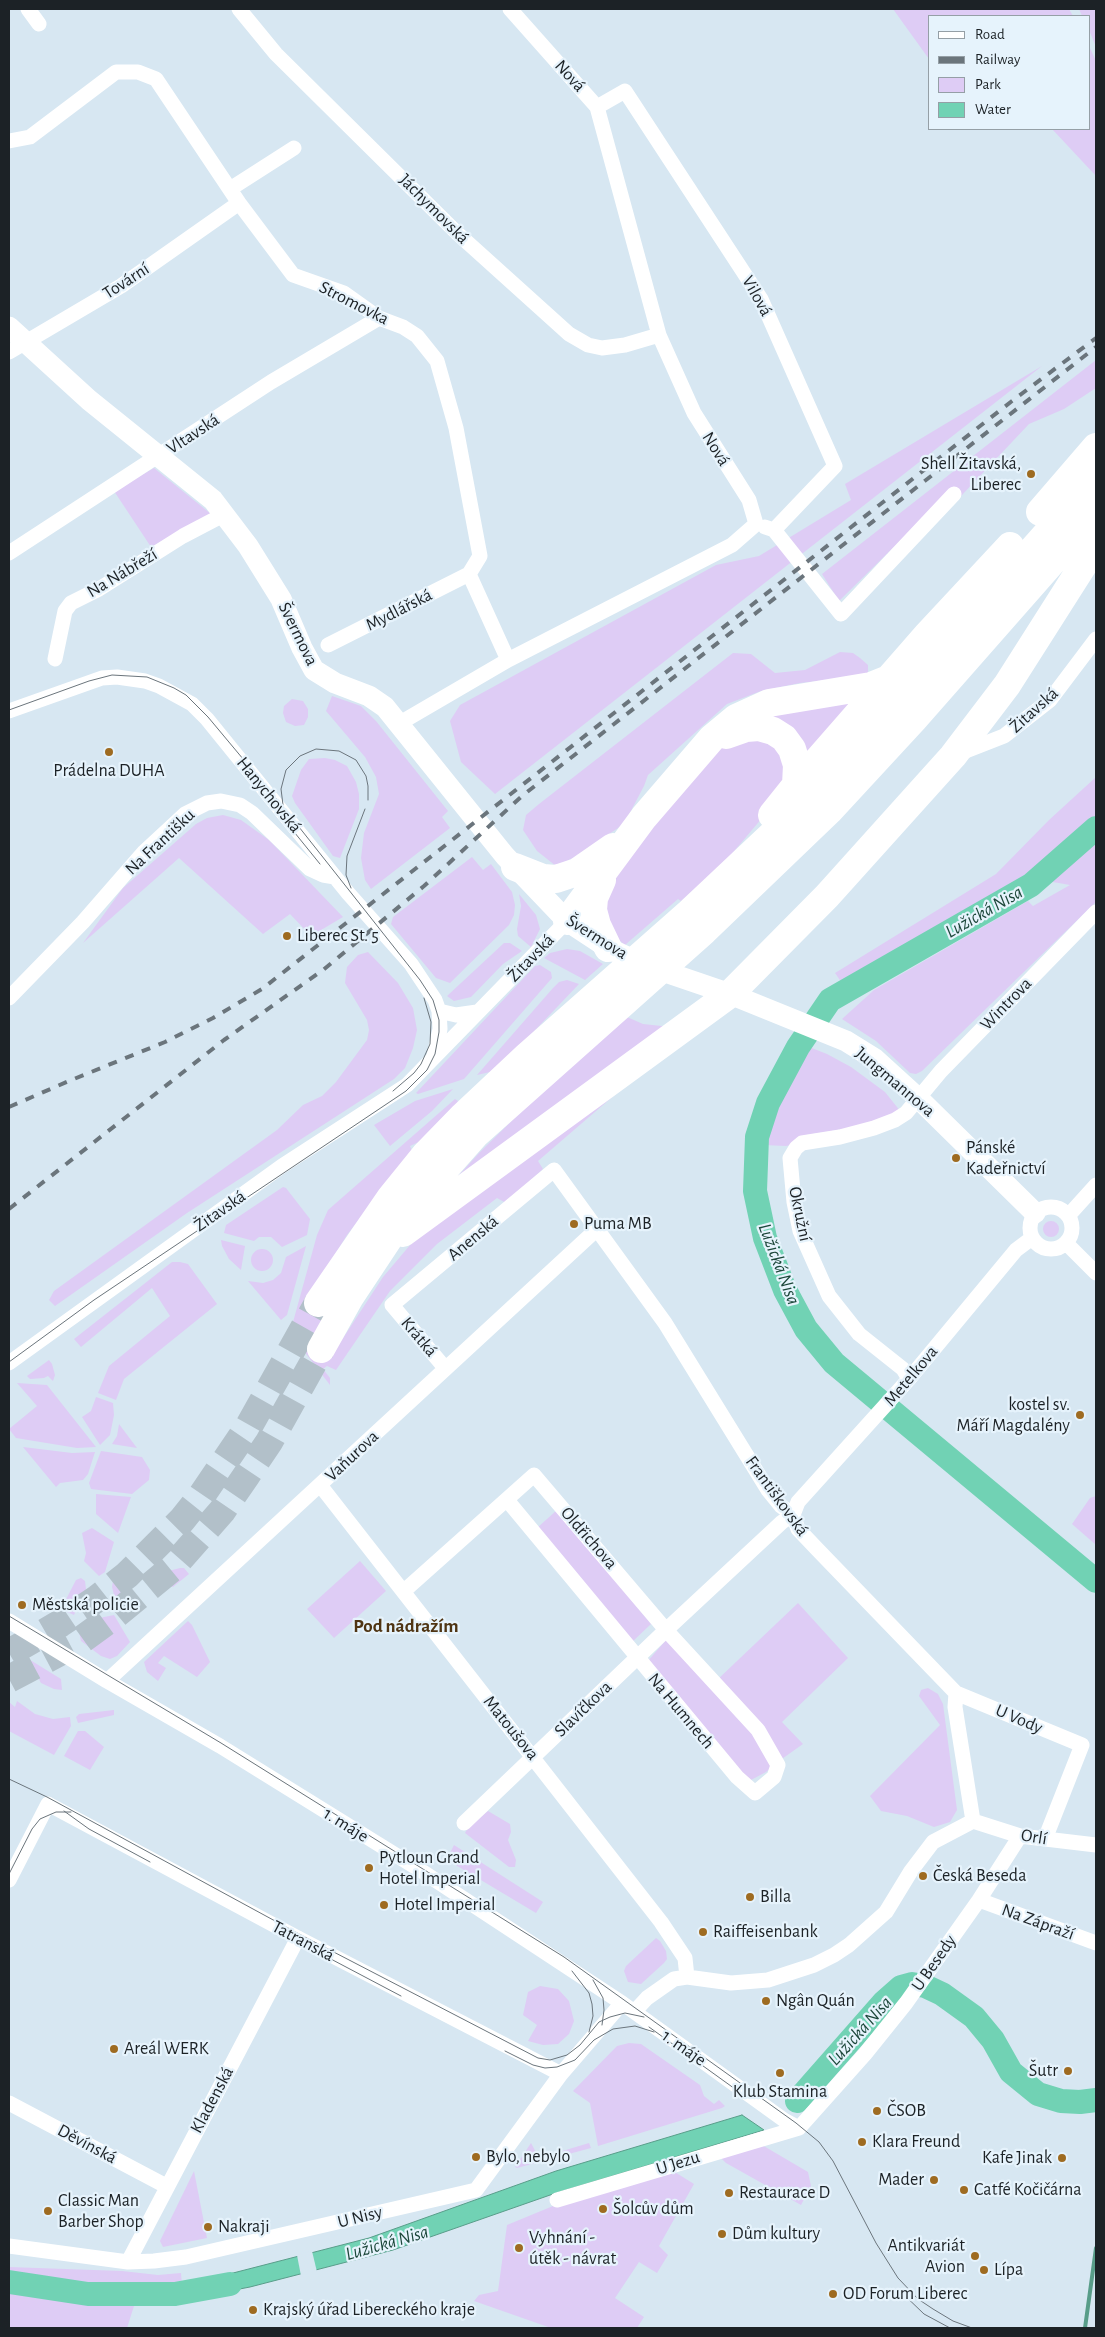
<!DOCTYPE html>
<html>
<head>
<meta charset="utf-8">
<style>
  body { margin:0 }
  #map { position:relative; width:1105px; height:2337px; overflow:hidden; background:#d7e7f2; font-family:"Alegreya Sans",sans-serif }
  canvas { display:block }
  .frame { position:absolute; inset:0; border:10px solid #1c2226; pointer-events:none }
  .legend { position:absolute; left:928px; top:15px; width:162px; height:115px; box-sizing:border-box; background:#e6f3fc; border:1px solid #959fa6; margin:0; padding:6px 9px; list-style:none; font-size:15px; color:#1c2226 }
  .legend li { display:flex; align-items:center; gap:10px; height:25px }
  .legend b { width:25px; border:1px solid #959fa6 }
</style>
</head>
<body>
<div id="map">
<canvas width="1105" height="2337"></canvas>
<div class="frame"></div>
<ul class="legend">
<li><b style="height:6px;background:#fff"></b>Road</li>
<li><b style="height:6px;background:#6b757c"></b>Railway</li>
<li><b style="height:14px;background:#deccf5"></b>Park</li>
<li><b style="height:14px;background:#71d2b4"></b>Water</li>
</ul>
</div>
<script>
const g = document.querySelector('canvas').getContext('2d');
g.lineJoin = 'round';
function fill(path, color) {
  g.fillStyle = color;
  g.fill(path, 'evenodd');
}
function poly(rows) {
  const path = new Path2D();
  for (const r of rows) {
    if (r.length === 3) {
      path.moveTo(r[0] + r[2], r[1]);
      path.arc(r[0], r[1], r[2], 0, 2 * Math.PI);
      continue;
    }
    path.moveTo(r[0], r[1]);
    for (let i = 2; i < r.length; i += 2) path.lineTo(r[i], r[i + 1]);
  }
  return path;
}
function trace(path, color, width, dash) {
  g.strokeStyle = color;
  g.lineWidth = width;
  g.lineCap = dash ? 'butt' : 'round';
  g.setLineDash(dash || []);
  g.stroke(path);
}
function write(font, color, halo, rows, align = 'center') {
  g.font = font + ' "Alegreya Sans",sans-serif';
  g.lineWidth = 4.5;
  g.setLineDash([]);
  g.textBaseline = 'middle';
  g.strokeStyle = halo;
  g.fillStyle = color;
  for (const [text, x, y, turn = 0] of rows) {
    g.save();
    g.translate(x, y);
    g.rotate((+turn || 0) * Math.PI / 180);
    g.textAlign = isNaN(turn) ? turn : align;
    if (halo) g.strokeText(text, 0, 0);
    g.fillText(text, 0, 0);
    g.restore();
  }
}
const green = poly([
  [893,9,1069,9,1073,16,929,16,929,59],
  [1079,9,1096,9,1096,47,1089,30,1089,16,1082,16],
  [1089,46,1096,61,1096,176,1052,129,1089,129],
  [1096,360,1096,388,1064,409,1029,424,962,495,903,538,839,601,822,574],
  [1042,366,495,794,461,762,450,721,460,705,716,565,759,556,851,500,845,484],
  [154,468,211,514,151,547,114,491],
  [840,652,853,653,860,658,868,665,868,674,855,677,800,683,761,691,727,704,648,775,644,786,624,824,573,858,556,866,537,851,523,830,526,815,539,804,733,653,751,654,775,673,805,670],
  [332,696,361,706,376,721,448,811,442,817,450,828,371,889,365,880,361,858,364,833,379,794,376,777,365,757,326,711],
  [292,699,303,701,308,709,308,717,304,725,295,726,286,722,283,713,284,706],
  [853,702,811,759,755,715],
  [753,734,785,752,784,792,725,862,681,901,678,899,625,945,610,933,600,901,622,861,715,749],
  [325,758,335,760,347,766,356,782,359,794,359,809,340,858,333,856,295,803,292,796,301,770,309,759],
  [1096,777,1096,902,922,1071,916,1074,910,1073,876,1041,842,1019,874,990,1028,901,1033,906,1070,885,1030,878,953,925,844,986,835,973,996,874,1049,820],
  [223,815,241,820,269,840,343,917,311,936,290,914,263,934,179,858,83,943,123,888,196,824,207,818],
  [472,857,483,870,491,864,512,892,515,905,514,915,509,925,450,983,436,978,391,924,393,917],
  [519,894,536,915,540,929,531,947,518,936,517,929,521,906],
  [504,943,510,943,522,951,503,964,471,997,454,1001,447,996],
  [567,949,580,951,603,964,585,980,544,958,550,953],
  [368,952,398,983,413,1008,417,1030,413,1048,405,1068,394,1079,187,1213,55,1306,49,1300,54,1291,277,1130,303,1105,322,1096,336,1082,367,1040,369,1030,367,1020,345,983,347,967,358,955],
  [540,965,551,972,552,978,464,1079,418,1094,416,1093,535,966],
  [567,980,579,984,520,1046,490,1072,477,1075,553,988,559,982],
  [627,1017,643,1024,671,1027,440,1196,480,1152,537,1096],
  [804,1045,827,1054,851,1067,885,1092,901,1112,881,1123,807,1135,795,1144,786,1146,763,1145,772,1107,786,1073],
  [668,1049,538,1161,543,1169,506,1203,497,1198,437,1244,390,1291,336,1370,327,1366,323,1369,330,1378,330,1385,290,1333,317,1235,328,1210,455,1099,458,1101,457,1105,423,1140,410,1146,412,1151,347,1235,309,1297,331,1311,332,1355,383,1277,416,1238],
  [453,1089,432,1111,390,1146,374,1125,415,1101],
  [283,1187,286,1188,310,1219,307,1235,282,1247,271,1237,259,1237,254,1241,224,1233,226,1225],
  [1051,1229,8],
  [221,1240,245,1246,241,1270,229,1259,222,1246],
  [306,1246,287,1315,281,1320,248,1281,263,1283,273,1280,281,1273,286,1257],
  [262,1260,11],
  [172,1262,180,1262,188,1264,217,1304,124,1379,116,1400,98,1393,109,1366,170,1316,152,1288,81,1347,74,1339],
  [49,1360,52,1364,55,1375,53,1381,48,1376,44,1378,30,1379,27,1376],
  [17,1383,47,1385,96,1447,77,1448,16,1438,9,1429,37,1406],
  [96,1397,113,1403,114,1415,110,1435,100,1445,82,1417,91,1411],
  [119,1424,137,1448,112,1444,117,1436],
  [23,1447,72,1453,95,1452,88,1474,83,1480,60,1483,56,1487],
  [101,1451,142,1457,150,1470,149,1480,132,1494,91,1489,89,1483],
  [96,1494,131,1497,118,1533,96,1514],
  [1096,1496,1096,1545,1072,1524,1090,1498],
  [557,1510,651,1624,630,1644,537,1528],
  [92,1528,114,1542,105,1572,99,1576,84,1561,86,1553,82,1533],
  [360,1561,386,1591,334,1638,307,1609],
  [180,1568,184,1568,189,1574,173,1587,161,1582,159,1577,161,1573],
  [81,1578,85,1581,86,1589,74,1615,61,1609,76,1580],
  [119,1578,123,1580,129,1600,126,1602,121,1602,114,1595,112,1587,113,1581],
  [798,1603,848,1658,782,1722,803,1744,779,1761,716,1681],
  [114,1615,130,1642,117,1656,110,1659,101,1656,81,1641,79,1632,85,1621],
  [188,1621,192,1625,210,1662,197,1677,164,1656,158,1663,166,1668,158,1681,147,1672,144,1662],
  [667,1639,756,1738,773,1766,766,1772,749,1781,647,1662],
  [27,1658,61,1679,62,1690,54,1689,41,1683],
  [928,1688,938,1694,943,1704,957,1810,950,1822,934,1827,907,1816,881,1811,870,1796,940,1725,919,1696,921,1690],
  [17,1701,35,1714,53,1719,70,1717,71,1726,54,1755,9,1731,9,1702,15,1707],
  [114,1710,114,1715,78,1723,76,1717,79,1714],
  [78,1731,85,1731,104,1747,90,1770,64,1756],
  [488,1811,510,1824,511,1832,508,1840,516,1860,515,1867,509,1867,465,1833,469,1826],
  [454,1845,543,1902,536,1913,454,1864,450,1853],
  [656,1938,660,1941,666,1951,667,1959,664,1963,641,1984,628,1982,624,1971,626,1966],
  [540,1986,558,1989,569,2001,574,2021,569,2034,558,2044,543,2045,528,2041,537,2025,523,2015,528,1992],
  [629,2043,641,2044,700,2085,704,2096,714,2104,719,2100,725,2106,722,2108,598,2146,590,2103,573,2091,617,2046],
  [531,2143,539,2158,589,2143,591,2148,517,2168,515,2167],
  [762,2145,808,2172,811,2186,801,2205,726,2163,719,2156],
  [670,2169,694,2184,659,2246,668,2255,657,2273,639,2262,615,2298,644,2317,637,2328,551,2328,474,2301,479,2295,498,2291,507,2225,553,2206],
  [194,2171,207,2238,163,2247,160,2241],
  [9,2267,122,2271,158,2275,181,2273,182,2285,160,2288,134,2306,127,2328,9,2328]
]);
const water = poly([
  [742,2115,764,2130,553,2194,393,2250,250,2287,198,2297,202,2281,369,2238,556,2171,742,2115]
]);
const pier = poly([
  [312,2251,317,2272,301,2276,297,2255]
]);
const stream = poly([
  [1085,2328,1096,2248]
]);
const river = poly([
  [1096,828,1031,885,830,1000,798,1047,768,1103,757,1137,755,1191,765,1238,785,1290,806,1329,834,1363,1096,1581],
  [797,2101,884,2002,901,1987,912,1984,925,1986,942,1994,974,2017,993,2040,1011,2072,1038,2094,1061,2101,1080,2102,1096,2100],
  [9,2282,88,2294,175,2294,230,2284]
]);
const highwayTunnel = poly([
  [9,1653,61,1623,98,1598,127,1575,182,1520,202,1495,249,1426,318,1303],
  [9,1679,77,1643,114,1616,171,1569,222,1511,246,1476,269,1442,321,1349]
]);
const street = poly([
  [28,9,39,24],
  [239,9,276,54,457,233,569,334,588,345,602,348,625,345,659,335],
  [597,107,625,91,761,299,835,466,774,530],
  [9,141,30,137,116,72,138,72,156,79,239,203,293,275,344,293,379,318,403,327,417,336,437,361,456,428,480,556,469,574],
  [230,189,294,148],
  [9,352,121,286,239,203],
  [765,527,774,530,841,614,954,494],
  [9,553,271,382,379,318],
  [469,574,508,660],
  [328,645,469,574],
  [55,659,65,611,71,603,99,589,183,536,225,514],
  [9,711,102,678,117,677,145,681,159,686,192,704,207,719,348,893,411,964,435,1000,439,1011,440,1029,434,1056],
  [400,723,508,660,732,545,756,524,749,500,694,413,659,335,597,107,510,9],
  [958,754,1004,736,1050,700,1096,639],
  [9,998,83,922,144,852,185,814,207,803,221,801,240,805,252,813,310,869,323,875,335,877],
  [439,1011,456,1015,477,1012],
  [1051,1228,21],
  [1068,1216,1096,1185],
  [1066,1243,1096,1273],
  [9,1363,282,1166,407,1085,567,921],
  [445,1368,392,1305,554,1170,665,1323,768,1490,781,1506,793,1515,798,1529,817,1549,956,1693,955,1707,973,1821],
  [909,1379,903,1369,859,1334,829,1296,800,1231,794,1202,790,1158,796,1148,802,1143,840,1137,874,1128,895,1120,906,1113,941,1071,1096,912],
  [320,1485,661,1922,685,1958,687,1977],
  [404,1591,534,1475,666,1630,758,1730,778,1765,774,1777,755,1793,737,1777,507,1500],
  [9,1621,107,1681,220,1746,420,1870,622,2003,784,2120,799,2128],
  [107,1681,596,1230],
  [956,1693,1082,1745,1045,1839],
  [973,1821,1020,1836,1096,1845],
  [464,1823,666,1630,782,1522,793,1515,798,1502,909,1379,1016,1250,1032,1238],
  [9,1880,48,1804,298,1938,561,2074],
  [979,1900,1096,1943],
  [635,2011,647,1998,674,1979,687,1977,731,1983,768,1980,814,1965,834,1955,849,1945,886,1912,911,1871,933,1842,973,1821],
  [9,2103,166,2186],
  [799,2128,865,2054,906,2003,979,1900,1020,1836],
  [557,2200,799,2128],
  [9,2246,128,2262,154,2261,186,2257,476,2190,561,2074,622,2003],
  [128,2262,298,1938]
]);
const secondary = poly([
  [9,327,89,400,213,500,248,546,281,599,302,648,314,670,335,683,369,696,385,707,505,856,567,921,608,948,642,964,730,994,846,1041,875,1059,919,1099,1035,1213]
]);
const highway = poly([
  [1040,512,1096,447],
  [726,735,746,728,759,727,773,731,784,738,792,749,797,765,796,785],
  [772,815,796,785,928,634,1010,546],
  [515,867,543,878,556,879,577,872,613,847],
  [602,880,594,898,593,910,597,925,608,948],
  [567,921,644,817,712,738,736,718,769,703,871,686,891,678],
  [403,1233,730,994,827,896,953,756,1007,685,1096,545],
  [318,1303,391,1197,425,1155,462,1117,527,1056,690,912,812,797,897,703,1096,478],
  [321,1349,350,1297,405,1214,476,1134,704,931,829,811,914,719,1096,512]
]);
const tram = poly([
  [9,710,89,681,112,675,147,677,174,688,186,695,208,717,284,808,420,980,433,1000,439,1020,439,1032,435,1054,427,1070,406,1091,94,1300,9,1362],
  [265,796,320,864],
  [283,805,281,789,286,770,300,756,316,749,339,751,356,760,366,776,368,786,368,800],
  [351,888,346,875,347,856,365,809],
  [393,1091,414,1073,421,1064,430,1044,431,1022,424,998],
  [9,1616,221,1743,564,1957,796,2123,819,2142,833,2161,876,2243,898,2278,918,2299,933,2309,953,2321,972,2328],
  [9,1779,47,1797,299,1934,538,2058,550,2060,567,2055,580,2045,599,2022,610,2017,625,2013,644,2017],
  [64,1811,89,1829,150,1862],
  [9,1874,32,1829,40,1819,56,1812,71,1812],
  [310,1948,401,1996],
  [572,1971,589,1993,592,2004,593,2016,589,2032],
  [593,1980,603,1998,604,2010,602,2025],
  [649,2027,742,2094],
  [505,2051,533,2065,545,2068,557,2067,575,2060,594,2040,613,2029,635,2026,654,2032],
  [898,2289,924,2314,950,2328]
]);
const rail = poly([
  [9,1107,69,1081,165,1042,213,1018,262,989,1012,401,1096,338],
  [9,1209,224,1040,323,970,424,886,522,796,1096,347]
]);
const markers = [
  [1031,474,5,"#9e6b21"],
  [109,752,5,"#9e6b21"],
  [287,936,5,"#9e6b21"],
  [956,1158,5,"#9e6b21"],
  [574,1224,5,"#9e6b21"],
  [1080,1415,5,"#9e6b21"],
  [22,1605,5,"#9e6b21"],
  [369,1868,5,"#9e6b21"],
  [923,1876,5,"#9e6b21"],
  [750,1897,5,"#9e6b21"],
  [384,1905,5,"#9e6b21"],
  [703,1932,5,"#9e6b21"],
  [766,2001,5,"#9e6b21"],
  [114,2049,5,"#9e6b21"],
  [1068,2071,5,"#9e6b21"],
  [780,2073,5,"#9e6b21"],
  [877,2111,5,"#9e6b21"],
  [862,2142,5,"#9e6b21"],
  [476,2157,5,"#9e6b21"],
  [1062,2158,5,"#9e6b21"],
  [934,2180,5,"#9e6b21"],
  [964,2190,5,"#9e6b21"],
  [729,2193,5,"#9e6b21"],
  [603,2209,5,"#9e6b21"],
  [48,2211,5,"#9e6b21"],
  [208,2227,5,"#9e6b21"],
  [722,2234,5,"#9e6b21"],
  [519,2248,5,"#9e6b21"],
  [975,2256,5,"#9e6b21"],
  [984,2270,5,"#9e6b21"],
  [833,2294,5,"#9e6b21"],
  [253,2310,5,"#9e6b21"]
];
const streetNames = [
  ["Nová",570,76,48],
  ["Jáchymovská",434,209,45],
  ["Tovární",126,281,-33],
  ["Vilová",757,296,61],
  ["Stromovka",354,303,27],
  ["Vltavská",193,434,-33],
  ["Nová",716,449,58],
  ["Na Nábřeží",122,573,-31],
  ["Mydlářská",399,610,-27],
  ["Švermova",298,634,64],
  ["Žitavská",1034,710,-42],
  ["Hanychovská",269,795,51],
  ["Na Františku",160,842,-43],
  ["Švermova",597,937,32],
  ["Žitavská",531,958,-46],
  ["Wintrova",1006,1004,-46],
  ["Jungmannova",895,1082,40],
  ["Žitavská",220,1211,-35],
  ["Okružní",800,1214,78],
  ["Anenská",473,1238,-40],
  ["Krátká",419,1337,50],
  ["Metelkova",911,1376,-50],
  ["Vaňurova",352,1456,-43],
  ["Františkovská",777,1496,54],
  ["Oldřichova",589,1538,49],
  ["Slavíčkova",583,1709,-44],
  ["Na Humnech",681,1711,50],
  ["U Vody",1019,1719,23],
  ["Matoušova",511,1728,51],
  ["1. máje",346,1825,32],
  ["Orlí",1034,1837,9],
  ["Na Zápraží",1038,1922,20],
  ["Tatranská",303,1941,28],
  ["U Besedy",934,1963,-55],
  ["1. máje",684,2048,35],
  ["Kladenská",212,2100,-62],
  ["Děvínská",87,2144,28],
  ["U Jezu",678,2163,-17],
  ["U Nisy",360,2217,-14]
];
const poiNames = [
  ["Shell Žitavská,",1021,464,"right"],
  ["Liberec",1021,485,"right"],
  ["Prádelna DUHA",109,771,"center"],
  ["Liberec St. 5",297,936],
  ["Pánské",966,1148],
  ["Kadeřnictví",966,1169],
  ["Puma MB",584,1224],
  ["kostel sv.",1070,1405,"right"],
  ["Máří Magdalény",1070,1426,"right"],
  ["Městská policie",32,1605],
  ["Pytloun Grand",379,1858],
  ["Hotel Imperial",379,1879],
  ["Česká Beseda",933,1876],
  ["Billa",760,1897],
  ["Hotel Imperial",394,1905],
  ["Raiffeisenbank",713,1932],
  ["Ngân Quán",776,2001],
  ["Areál WERK",124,2049],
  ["Šutr",1058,2071,"right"],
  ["Klub Stamina",780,2092,"center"],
  ["ČSOB",887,2111],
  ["Klara Freund",872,2142],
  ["Bylo, nebylo",486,2157],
  ["Kafe Jinak",1052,2158,"right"],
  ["Mader",924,2180,"right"],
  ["Catfé Kočičárna",974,2190],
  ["Restaurace D",739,2193],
  ["Classic Man",58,2201],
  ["Barber Shop",58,2222],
  ["Šolcův dům",613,2209],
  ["Nakraji",218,2227],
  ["Dům kultury",732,2234],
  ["Vyhnání -",529,2238],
  ["útěk - návrat",529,2259],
  ["Antikvariát",965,2246,"right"],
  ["Avion",965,2267,"right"],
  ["Lípa",994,2270],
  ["OD Forum Liberec",843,2294],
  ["Krajský úřad Libereckého kraje",263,2310]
];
const waterNames = [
  ["Lužická Nisa",984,912,-30],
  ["Lužická Nisa",779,1264,69],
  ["Lužická Nisa",860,2031,-48],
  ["Lužická Nisa",387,2243,-16]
];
const neighbourhoodNames = [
  ["Pod nádražím",406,1626]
];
fill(green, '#deccf5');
fill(water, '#71d2b4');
trace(water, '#589d89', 1);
fill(pier, '#d7e7f2');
trace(stream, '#589d89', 4);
trace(river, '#71d2b4', 24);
trace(highwayTunnel, '#b2c0c9', 28, [28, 14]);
trace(street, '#fff', 15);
trace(secondary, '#fff', 21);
trace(highway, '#fff', 28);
trace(tram, '#6b757c', 1);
trace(rail, '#6b757c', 4, [9, 9]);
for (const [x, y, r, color] of markers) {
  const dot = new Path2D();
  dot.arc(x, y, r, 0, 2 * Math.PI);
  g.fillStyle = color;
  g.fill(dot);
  trace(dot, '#e6f3fc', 2);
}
write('18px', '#1c2226', '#e6f3fc', streetNames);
write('18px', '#1c2226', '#e6f3fc', poiNames, 'left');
write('italic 19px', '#1c473a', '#e6f3fc', waterNames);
write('bold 19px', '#4f3514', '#e6f3fc', neighbourhoodNames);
</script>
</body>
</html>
